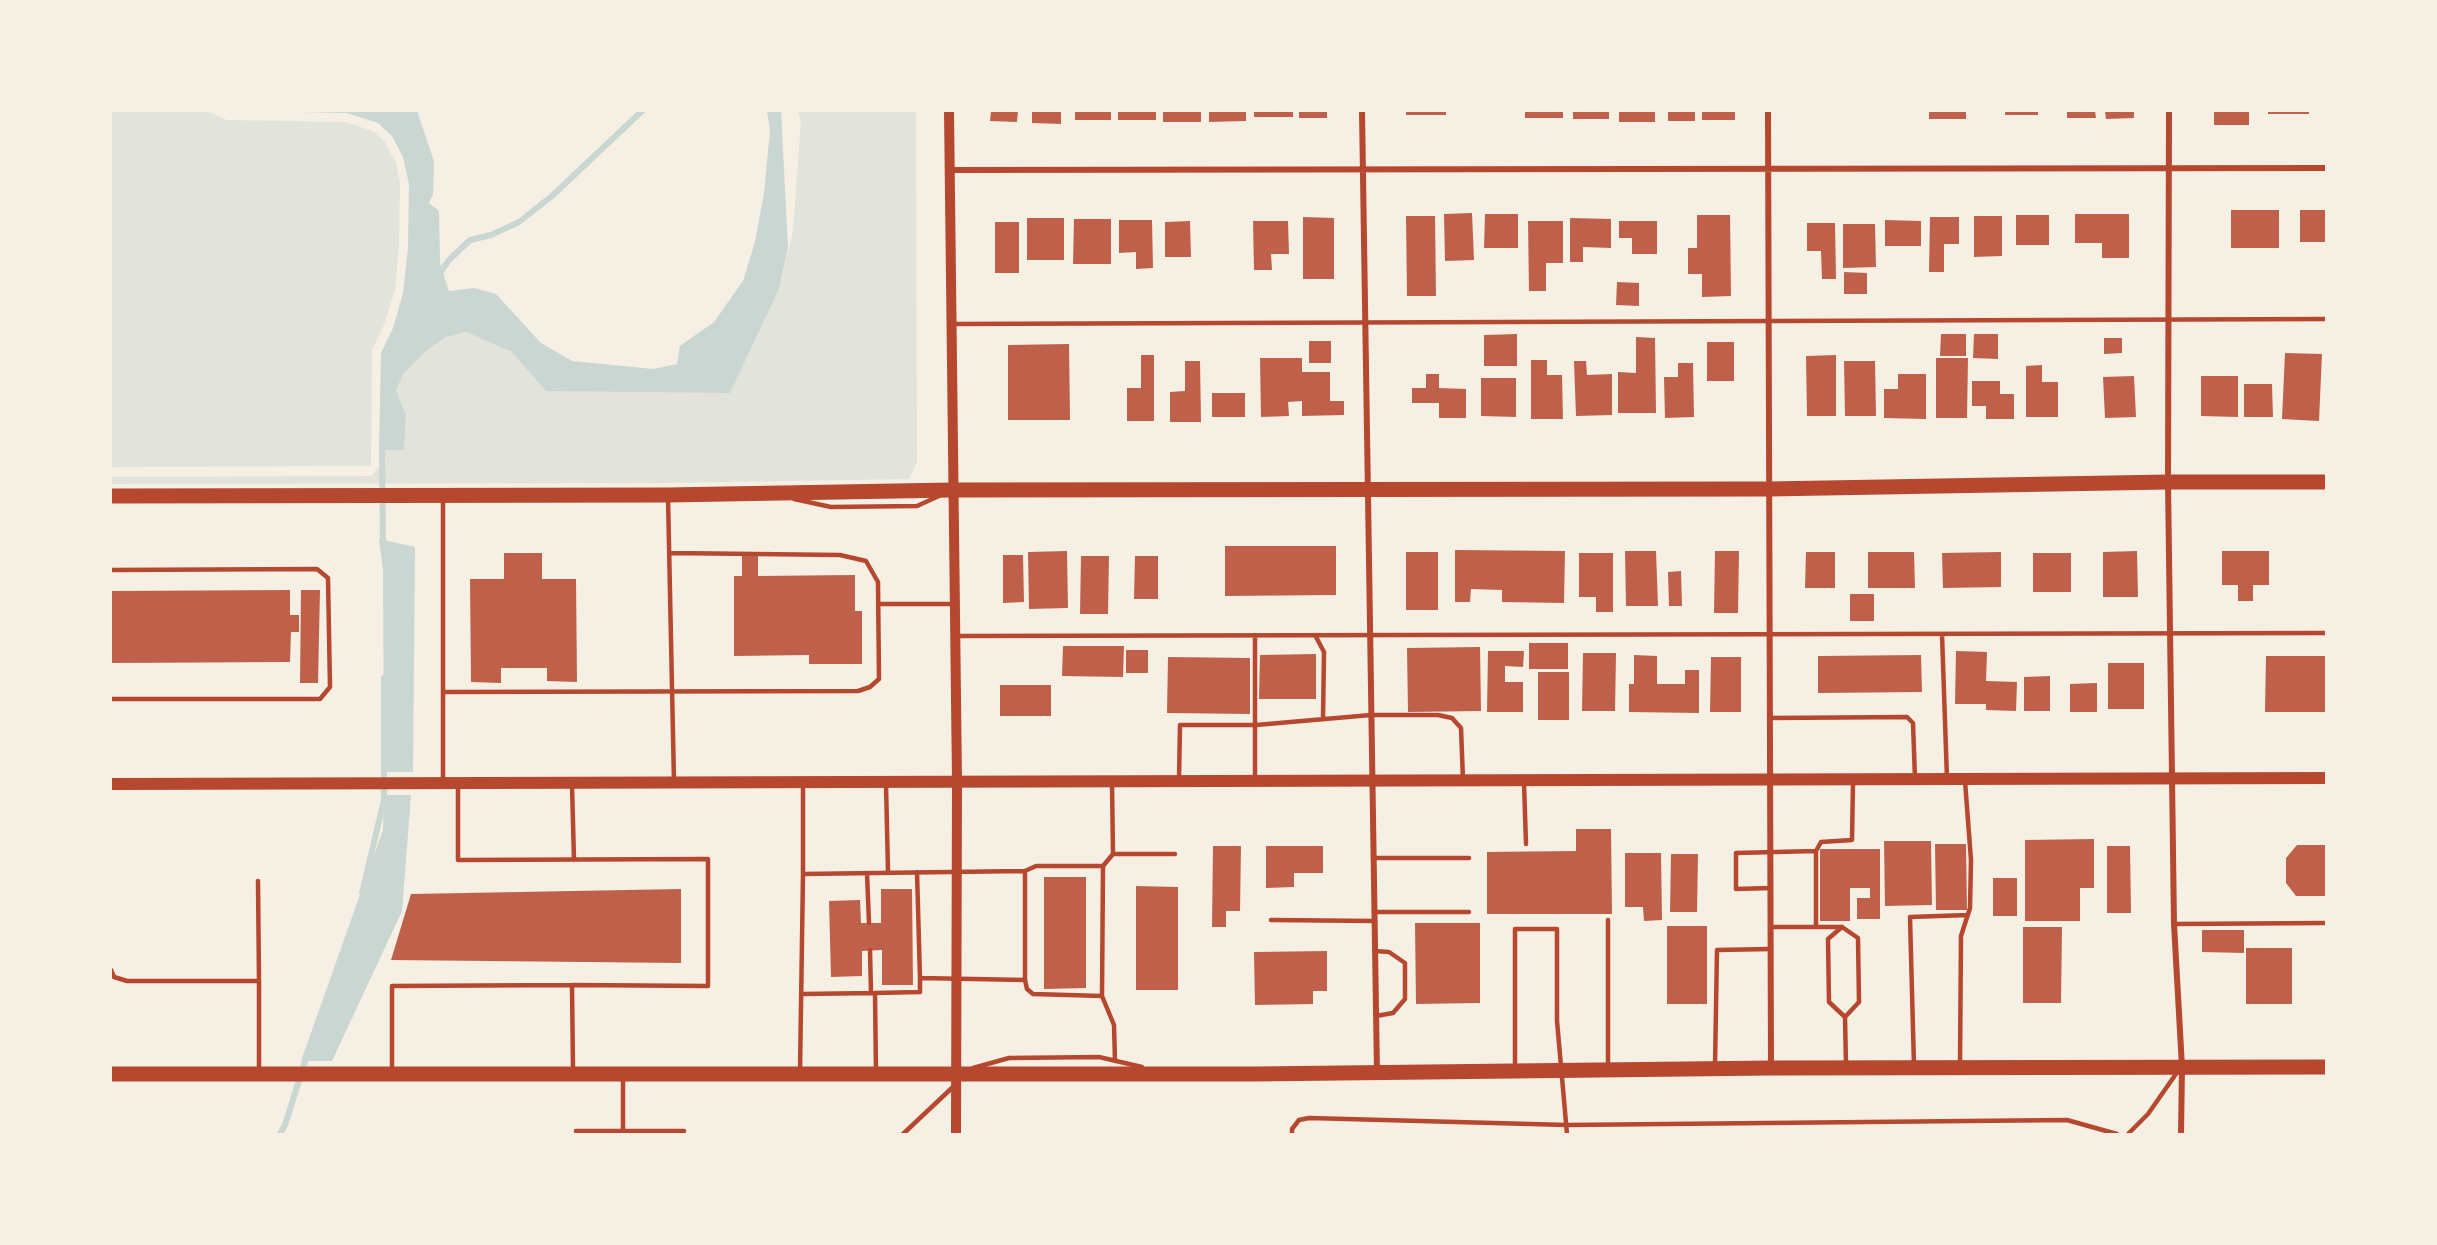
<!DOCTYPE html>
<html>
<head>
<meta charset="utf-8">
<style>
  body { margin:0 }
  #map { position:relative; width:2437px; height:1245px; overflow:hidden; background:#f6efe4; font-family:"Fira Sans Condensed",sans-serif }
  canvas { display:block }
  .frame { position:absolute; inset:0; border:112px solid #f6efe4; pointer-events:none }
</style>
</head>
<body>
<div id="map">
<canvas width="2437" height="1245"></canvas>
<div class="frame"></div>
</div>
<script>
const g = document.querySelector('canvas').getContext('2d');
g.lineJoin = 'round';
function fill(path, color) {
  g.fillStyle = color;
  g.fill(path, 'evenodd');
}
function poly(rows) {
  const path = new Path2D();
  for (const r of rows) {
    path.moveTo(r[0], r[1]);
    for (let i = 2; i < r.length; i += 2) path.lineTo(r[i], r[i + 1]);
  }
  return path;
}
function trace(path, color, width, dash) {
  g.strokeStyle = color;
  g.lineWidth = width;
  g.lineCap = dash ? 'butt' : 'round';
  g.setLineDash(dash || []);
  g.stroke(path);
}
const green = poly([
  [111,111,206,111,227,120,345,122,373,131,384,141,396,162,400,184,399,246,395,290,384,325,372,350,371,466,111,467],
  [798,111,916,111,917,462,909,479,668,483,111,484,111,477,371,476,380,466,379,450,404,450,406,415,396,390,404,373,425,352,446,337,466,332,512,352,527,366,730,393,779,289,793,231,801,121]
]);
const water = poly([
  [255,111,417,111,434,161,433,194,429,203,439,211,440,263,449,291,474,288,496,294,541,343,572,361,653,369,677,364,680,346,714,322,743,281,755,242,764,193,770,131,767,111,781,111,788,248,779,289,730,393,546,391,512,352,466,332,446,337,425,352,404,373,396,390,406,415,404,450,379,450,381,353,393,328,403,293,408,247,409,184,403,157,392,136,378,123,347,113],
  [379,539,415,547,413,772,384,772,383,570],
  [384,795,411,795,402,911,332,1061,301,1061,383,830]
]);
const stream = poly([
  [438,276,449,260,470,240,491,235,519,222,552,196,642,111],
  [382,444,383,547],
  [362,893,384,800,384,678],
  [280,1134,285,1125,307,1055]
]);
const building = poly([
  [991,111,1018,111,1017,122,990,121],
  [1032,111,1061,111,1061,124,1032,123],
  [1075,111,1111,111,1111,120,1075,120],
  [1118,111,1156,111,1156,120,1118,120],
  [1163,111,1201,111,1201,122,1163,122],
  [1209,111,1246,111,1246,121,1209,122],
  [1254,111,1293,111,1293,117,1254,117],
  [1299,111,1327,111,1327,118,1299,118],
  [1406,111,1446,111,1446,115,1406,115],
  [1525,111,1563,111,1563,118,1525,118],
  [1573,111,1609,111,1609,119,1573,119],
  [1619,111,1655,111,1655,122,1619,122],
  [1668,111,1695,111,1695,121,1668,121],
  [1702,111,1735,111,1735,120,1702,120],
  [1929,111,1966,111,1966,119,1929,119],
  [2005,111,2038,111,2038,115,2005,115],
  [2067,111,2095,111,2096,118,2067,118],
  [2105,111,2134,111,2134,118,2106,119],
  [2214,111,2249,111,2249,125,2214,125],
  [2268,111,2309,111,2309,114,2268,114],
  [2231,210,2279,210,2279,248,2231,248],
  [2300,210,2326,210,2326,242,2300,242],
  [1472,213,1474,260,1445,261,1444,214],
  [1485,214,1518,214,1518,248,1484,248],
  [2075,214,2129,214,2129,258,2102,258,2102,243,2075,243],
  [1697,215,1730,215,1731,296,1702,297,1702,274,1688,274,1688,248,1697,248],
  [2016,215,2049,215,2049,245,2016,245],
  [1406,216,1435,216,1436,296,1407,296],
  [1974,216,2002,216,2002,256,1974,257],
  [1303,217,1334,218,1334,279,1303,279],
  [1930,217,1959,217,1959,244,1944,244,1944,272,1929,272],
  [1027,218,1064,218,1064,260,1027,260],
  [1570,218,1611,219,1611,248,1583,247,1583,262,1570,262],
  [1074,219,1111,219,1111,264,1073,264],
  [1119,220,1152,220,1153,268,1136,269,1136,252,1119,253],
  [1885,220,1921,221,1921,246,1885,246],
  [1190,221,1191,257,1165,257,1165,222],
  [1253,221,1288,221,1289,254,1271,254,1272,270,1254,270],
  [1528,221,1563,221,1563,263,1546,263,1546,291,1529,291],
  [1619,221,1657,221,1657,254,1632,254,1632,238,1619,238],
  [995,222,1019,222,1019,273,995,273],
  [1807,223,1835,223,1836,279,1822,279,1821,251,1807,251],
  [1843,224,1875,224,1876,267,1843,268],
  [1844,272,1867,273,1867,294,1844,294],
  [1617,282,1639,283,1639,306,1616,305],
  [1517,334,1517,366,1484,366,1484,335],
  [1941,334,1966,334,1966,356,1940,356],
  [1974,334,1998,334,1998,359,1973,358],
  [1636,337,1655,338,1656,413,1618,413,1618,372,1636,373],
  [2104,338,2122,338,2122,353,2104,354],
  [1309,341,1331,341,1331,363,1309,363],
  [1707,342,1734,342,1734,381,1707,381],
  [1069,344,1070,420,1008,420,1008,345],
  [2285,353,2322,354,2319,421,2282,419],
  [1141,355,1154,355,1154,421,1127,421,1127,388,1141,388],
  [1836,355,1836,416,1807,416,1806,356],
  [1260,358,1302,358,1302,372,1330,372,1330,401,1344,401,1344,415,1302,416,1302,401,1288,402,1289,416,1261,417],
  [1936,358,1968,358,1967,418,1936,418],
  [1531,360,1547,360,1547,375,1562,375,1563,419,1531,419],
  [1185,361,1200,361,1201,422,1170,422,1170,392,1185,391],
  [1574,361,1586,361,1587,375,1612,374,1612,415,1576,416],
  [1844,361,1875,361,1876,416,1845,416],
  [1678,363,1693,363,1694,417,1665,418,1664,377,1678,377],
  [2042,365,2042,382,2058,382,2058,417,2026,417,2026,366],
  [1426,374,1439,374,1439,388,1466,389,1466,418,1439,418,1439,403,1412,403,1412,388,1426,388],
  [1898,374,1926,374,1926,419,1884,418,1884,389,1898,389],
  [2134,376,2136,417,2105,418,2103,377],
  [2201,376,2238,376,2238,417,2201,416],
  [1481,378,1516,378,1516,417,1481,416],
  [1972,381,2000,381,2000,394,2014,394,2014,419,1986,419,1986,406,1972,406],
  [2244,384,2272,384,2273,417,2244,417],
  [1212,393,1245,393,1245,417,1212,417],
  [1225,546,1336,546,1336,595,1225,596],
  [1455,550,1565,551,1564,603,1502,602,1502,590,1471,589,1470,602,1455,602],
  [1067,551,1068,608,1029,609,1028,552],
  [1625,551,1656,551,1658,606,1626,606],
  [1715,551,1739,551,1738,613,1714,613],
  [2137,551,2138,597,2103,597,2103,552],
  [2222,551,2269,551,2269,585,2253,585,2253,601,2238,601,2238,585,2222,585],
  [1406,552,1438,552,1438,610,1406,610],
  [1806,552,1835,552,1835,588,1805,588],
  [1868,552,1914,552,1915,588,1868,588],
  [2001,552,2001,587,1943,588,1942,553],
  [504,553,542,553,542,579,576,579,577,682,547,681,547,668,501,668,501,683,471,682,470,579,504,579],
  [1579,553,1613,553,1613,612,1596,612,1596,597,1579,597],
  [2033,553,2071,553,2071,592,2033,592],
  [1003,555,1023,555,1024,602,1003,603],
  [742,556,758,556,758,576,855,575,855,611,862,611,862,664,809,664,809,655,734,656,734,576,742,576],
  [1081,556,1109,556,1108,614,1080,614],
  [1135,556,1158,556,1158,599,1134,599],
  [1681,571,1682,606,1669,606,1668,572],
  [290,590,290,615,299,615,299,632,291,632,290,662,111,663,111,591],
  [301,590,320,590,318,683,300,683],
  [1850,594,1874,594,1874,621,1850,621],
  [1529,643,1568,643,1568,669,1529,669],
  [1063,646,1124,646,1123,677,1062,676],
  [1480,647,1481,711,1408,712,1407,648],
  [1126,650,1148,650,1148,673,1126,673],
  [1488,651,1524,651,1523,667,1505,666,1505,682,1523,682,1523,712,1487,712],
  [1956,651,1987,652,1986,681,2017,682,2016,711,1986,710,1986,704,1955,704],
  [1583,653,1616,653,1615,711,1582,711],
  [1316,654,1316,699,1259,699,1260,655],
  [1634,655,1657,656,1657,684,1685,684,1685,670,1699,670,1699,713,1629,712,1629,684,1634,684],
  [1921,655,1922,692,1818,693,1818,656],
  [2266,656,2326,656,2326,712,2265,712],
  [1168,657,1250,658,1250,714,1167,713],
  [1711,657,1741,657,1741,712,1710,712],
  [2108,663,2144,663,2144,709,2108,709],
  [1538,672,1569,672,1569,720,1538,720],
  [2050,676,2050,711,2024,711,2024,677],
  [2097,683,2097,712,2070,712,2070,684],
  [1000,685,1051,685,1051,716,1000,716],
  [1576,829,1611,829,1612,914,1487,914,1487,852,1576,851],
  [2094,839,2094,888,2080,888,2080,921,2025,921,2025,840],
  [1884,841,1931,841,1932,905,1885,906],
  [1935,844,1966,844,1967,910,1936,910],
  [2297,845,2326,845,2326,896,2296,896,2286,883,2286,858],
  [1213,846,1241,846,1240,911,1226,911,1226,927,1212,927],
  [1266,846,1323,846,1323,873,1294,873,1294,887,1266,888],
  [2107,846,2130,846,2131,913,2107,913],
  [1820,849,1880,849,1880,919,1857,919,1857,898,1870,898,1870,888,1850,888,1850,921,1820,921],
  [1625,853,1661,853,1662,920,1644,921,1643,907,1625,907],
  [1671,854,1698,854,1697,912,1670,912],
  [1044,877,1086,877,1086,988,1044,989],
  [1993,878,2017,878,2017,916,1993,916],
  [1136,886,1178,887,1178,990,1136,990],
  [681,889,681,963,391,960,411,894],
  [881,889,912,889,913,985,882,985,882,950,862,951,862,976,831,977,829,901,860,900,861,923,881,923],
  [1415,923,1480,923,1480,1003,1416,1004],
  [1667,926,1707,926,1707,1004,1667,1004],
  [2023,927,2062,927,2061,1003,2023,1003],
  [2202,930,2244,930,2244,953,2202,952],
  [2246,948,2292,948,2292,1004,2246,1004],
  [1327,951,1327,991,1313,991,1313,1004,1255,1005,1254,952]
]);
const service = poly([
  [951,324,2326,319],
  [668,497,674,782],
  [794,499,831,507,917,506,939,496],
  [111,570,317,569,328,578,330,687,320,699,111,699],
  [878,604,954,604],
  [1942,634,1947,779],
  [1255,635,1255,781],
  [1315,635,1324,652,1323,719],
  [955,636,2326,633],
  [443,692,858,691,870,687,879,679,878,582,866,561,840,555,670,553],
  [1770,718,1907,717,1913,723,1915,779],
  [1179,779,1180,725,1256,725,1371,715,1438,715,1452,718,1461,728,1463,780],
  [443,783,443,498],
  [458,783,458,860,708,859,708,986,572,985],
  [1524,783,1526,844],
  [886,784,888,872],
  [1112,784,1113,854,1103,866,1102,996,1114,1025,1115,1061],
  [572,785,574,860],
  [803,785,803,874],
  [1816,851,1821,842,1852,840,1853,782],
  [1113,854,1175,854],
  [1373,858,1469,858],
  [917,872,920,978],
  [867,873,869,923],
  [258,881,259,981],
  [1771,888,1736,889,1736,853,1816,851,1816,927],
  [1374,912,1469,912],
  [1271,920,1375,921],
  [2174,924,2326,923],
  [1771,927,1842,927,1858,938,1859,1002,1845,1017,1846,1066],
  [1842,927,1828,939,1829,1002,1845,1017],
  [870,950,871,993],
  [1375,951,1389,952,1405,963,1405,999,1393,1013,1376,1016],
  [111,970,114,977,127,981,259,981,259,1072],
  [1025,980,1027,989,1033,994,1102,996],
  [875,993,920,992,920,978,1025,980,1025,871],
  [802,994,875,993,876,1073],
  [1960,1065,1961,936,1970,908,1971,860,1965,781],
  [1715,1066,1717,950,1771,949],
  [1914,1066,1910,917,1968,915],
  [973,1068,1009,1058,1099,1057,1142,1067],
  [1608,1068,1608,920],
  [1515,1069,1515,929,1557,929,1557,1021,1567,1134],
  [392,1072,392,986,572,985,573,1070],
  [800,1072,803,874,1025,871,1036,866,1103,866],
  [576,1131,684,1131],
  [623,1133,623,1075],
  [903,1134,954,1086],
  [1292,1134,1292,1129,1299,1120,1309,1118,1567,1125,2067,1120,2117,1134],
  [2128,1134,2148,1114,2178,1071]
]);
const minor = poly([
  [1362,111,1377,1073],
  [1768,111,1771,1067],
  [2169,111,2168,482,2174,924,2182,1067,2181,1134],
  [949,170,2326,168]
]);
const tertiary = poly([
  [949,111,957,782,956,1134]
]);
const secondary = poly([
  [111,784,2326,778]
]);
const primary = poly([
  [111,496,668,495,952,490,1768,489,2168,482,2326,482],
  [111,1074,1255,1074,1771,1068,2326,1067]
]);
fill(green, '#e2e4dc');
fill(water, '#c9d6d2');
trace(stream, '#c9d6d2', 6);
fill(building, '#bf614a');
trace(service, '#b5482f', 4.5);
trace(minor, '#b5482f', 6);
trace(tertiary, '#b5482f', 10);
trace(secondary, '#b5482f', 12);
trace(primary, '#b5482f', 15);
</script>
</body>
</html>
